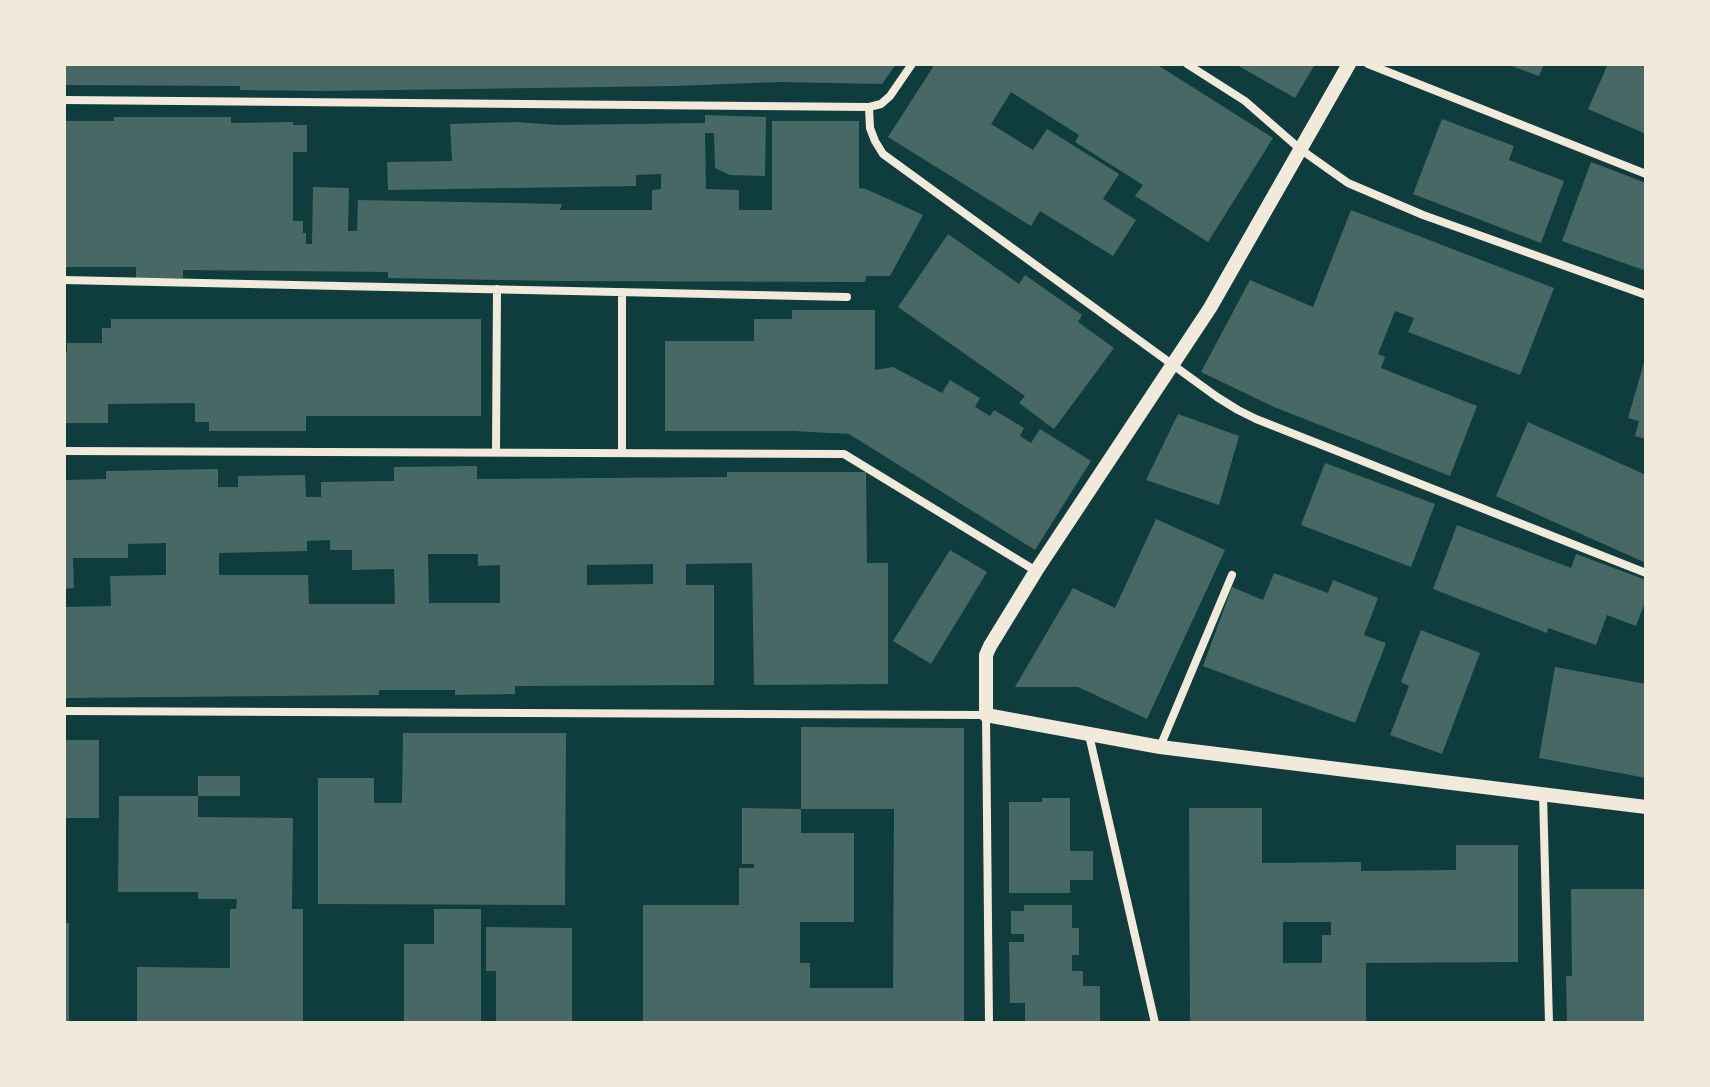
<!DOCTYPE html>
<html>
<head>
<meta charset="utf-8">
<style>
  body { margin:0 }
  #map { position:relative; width:1710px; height:1087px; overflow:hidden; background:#0f3d3e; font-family:"Times New Roman",serif }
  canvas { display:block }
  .frame { position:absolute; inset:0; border:66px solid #f1e9da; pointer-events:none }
</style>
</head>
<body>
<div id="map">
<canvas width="1710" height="1087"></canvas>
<div class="frame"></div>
</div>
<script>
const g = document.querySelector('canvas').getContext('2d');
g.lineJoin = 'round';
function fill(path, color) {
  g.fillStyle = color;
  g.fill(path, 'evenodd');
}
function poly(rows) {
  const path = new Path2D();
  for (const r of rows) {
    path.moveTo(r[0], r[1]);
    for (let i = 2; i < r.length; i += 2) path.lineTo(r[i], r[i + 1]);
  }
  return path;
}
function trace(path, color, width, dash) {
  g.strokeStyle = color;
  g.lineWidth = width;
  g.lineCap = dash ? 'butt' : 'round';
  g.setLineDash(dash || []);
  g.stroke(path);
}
const building = poly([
  [64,64,896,64,882,84,779,82,675,86,324,91,240,90,240,86,64,85],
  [935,64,1156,64,1273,138,1208,242,1135,196,1143,185,1075,142,1079,135,1011,92,991,124,1033,150,1047,129,1119,174,1103,199,1136,220,1113,256,1040,211,1031,226,888,137],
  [1235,64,1315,64,1295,98],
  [1506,64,1544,64,1539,76],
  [1608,64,1646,64,1646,134,1588,109],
  [705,115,766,117,765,176,730,175,715,168,714,133,705,133,706,189,739,190,739,210,772,210,772,121,859,121,859,188,866,189,923,215,890,276,866,276,865,282,560,281,388,278,388,272,183,270,183,278,136,278,136,267,64,267,64,121,114,121,114,117,231,117,231,123,293,122,293,125,307,125,307,152,293,152,293,221,303,221,303,233,306,233,306,244,312,244,313,187,349,188,348,231,357,231,358,200,562,204,560,210,652,210,652,190,661,189,661,174,636,175,636,186,388,190,387,162,452,161,450,124,515,122,558,125,705,123],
  [1442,119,1514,146,1509,160,1564,181,1541,243,1413,194],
  [1591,162,1646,183,1646,271,1562,241],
  [1351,210,1554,288,1520,375,1408,332,1414,318,1395,311,1378,354,1385,357,1381,368,1477,406,1450,476,1274,407,1201,372,1250,280,1313,307],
  [948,234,1019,284,1025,275,1082,315,1078,322,1114,348,1054,429,1019,403,1025,396,898,307],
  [792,310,875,310,875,370,893,367,942,393,950,380,980,398,975,407,990,416,994,410,1024,428,1020,436,1031,443,1040,429,1091,461,1035,550,849,434,792,431,665,431,665,341,754,341,754,319,792,319],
  [111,319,481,319,481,416,306,416,306,431,209,431,209,422,195,422,195,403,108,404,108,423,64,423,64,352,67,352,67,343,102,343,102,328,111,328],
  [1645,359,1646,359,1646,439,1635,436,1639,421,1628,418],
  [1178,414,1239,436,1219,505,1146,480],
  [1528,422,1646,475,1646,563,1496,496],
  [1325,463,1435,504,1411,567,1301,525],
  [477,466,477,479,727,477,727,472,866,472,867,563,888,563,888,684,754,685,752,563,686,564,686,585,714,585,714,685,515,686,515,694,455,695,455,690,379,690,379,695,64,698,64,607,111,606,110,576,166,575,166,543,128,544,128,558,73,558,74,588,64,589,64,480,106,479,106,471,218,469,218,487,238,487,238,476,305,475,306,497,321,497,321,482,394,481,394,467],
  [330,540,330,550,352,550,352,570,394,569,395,604,309,604,308,575,219,575,219,553,307,551,307,541],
  [428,554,478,554,478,566,500,565,500,603,429,603],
  [653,564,653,584,587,585,587,565],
  [1156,519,1225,550,1147,719,1078,687,1015,687,1073,588,1115,608],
  [1457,525,1571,568,1576,554,1646,580,1646,599,1636,626,1607,615,1596,645,1548,628,1547,633,1433,589],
  [950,550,987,572,931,664,893,641],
  [1274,573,1328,593,1333,580,1378,598,1364,635,1386,643,1355,723,1203,666,1232,587,1263,600],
  [1421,630,1480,653,1442,754,1390,735,1409,686,1401,682],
  [1555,667,1646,684,1646,778,1539,758],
  [801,727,964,728,964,1023,643,1023,643,905,739,905,739,868,754,868,754,864,742,864,742,808,801,809],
  [801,809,894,809,893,988,810,988,810,963,800,963,800,922,854,922,854,833,801,833],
  [403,733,566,733,565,905,318,904,318,778,374,778,374,803,402,803],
  [64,740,99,740,99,818,64,818],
  [198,776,240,776,240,796,198,796],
  [119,796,198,796,198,817,293,818,292,909,303,909,303,1023,137,1023,137,967,230,968,230,909,236,909,237,899,198,899,198,892,118,892],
  [1042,798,1070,798,1070,851,1093,851,1093,880,1070,880,1070,893,1009,893,1009,802,1042,802],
  [1189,808,1262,808,1262,863,1361,862,1361,871,1456,870,1456,845,1518,845,1518,962,1366,963,1366,1023,1190,1023],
  [1283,922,1331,922,1331,935,1322,935,1322,963,1283,963],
  [1571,889,1646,889,1646,1023,1567,1023,1566,976,1572,976],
  [1024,905,1072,905,1072,928,1079,928,1079,955,1072,955,1072,971,1083,971,1083,986,1100,986,1100,1023,1025,1023,1025,1003,1010,1003,1009,942,1024,942,1024,934,1011,934,1011,911,1024,911],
  [434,909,481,909,481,1023,404,1023,404,944,434,944],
  [64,923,69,923,69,1023,64,1023],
  [486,927,572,928,572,1023,496,1023,496,971,486,971]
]);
const minor = poly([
  [1187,64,1245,101,1300,149,1348,183,1423,215,1646,295],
  [1368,64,1646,174],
  [64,100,869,107,881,104,890,96,912,64],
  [869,107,870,128,875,141,883,154,1217,397,1238,410,1256,419,1646,573],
  [64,280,847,297],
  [622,292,622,452],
  [64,451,844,454,1036,571],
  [496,451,497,289],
  [64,711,986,715,989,1023],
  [1089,735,1155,1023],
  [1160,747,1232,575],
  [1543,794,1549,1023]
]);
const tertiary = poly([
  [1349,64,1210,308,1036,571,990,646,986,655,986,715,1160,747,1646,807]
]);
fill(building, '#486865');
trace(minor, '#f1e9da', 8);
trace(tertiary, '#f1e9da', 14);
</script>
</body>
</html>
